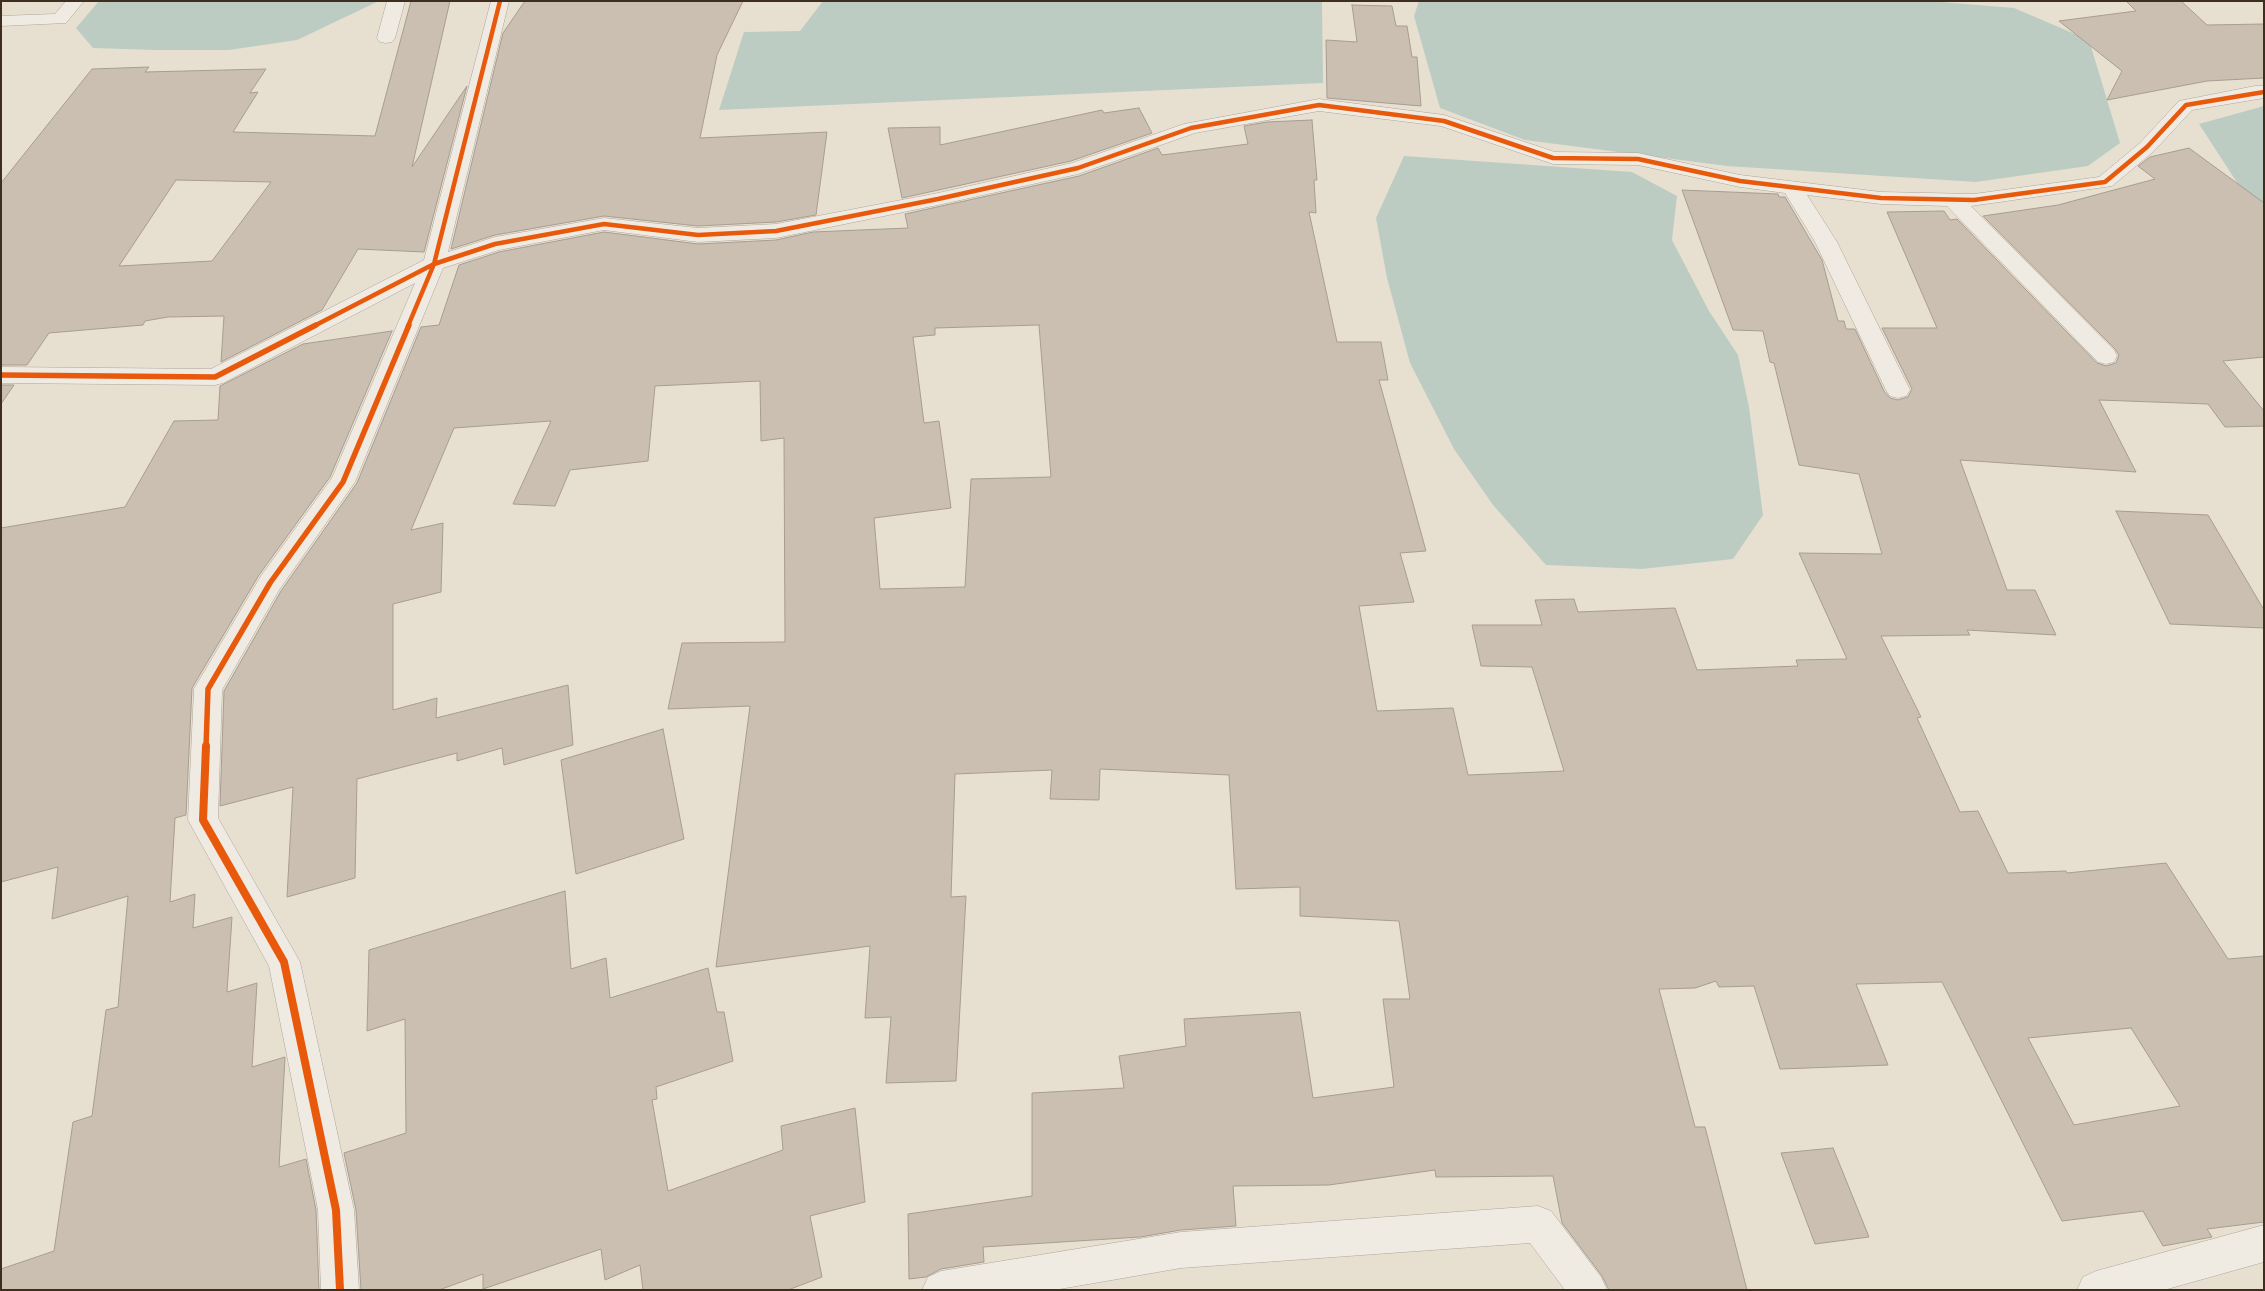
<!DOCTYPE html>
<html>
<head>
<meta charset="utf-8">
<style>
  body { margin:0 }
  #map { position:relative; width:2265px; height:1291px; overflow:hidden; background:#e7e0d1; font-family:"PT Serif",serif }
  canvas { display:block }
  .frame { position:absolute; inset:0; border:2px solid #3d2e20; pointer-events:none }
</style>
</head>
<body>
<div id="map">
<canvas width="2265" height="1291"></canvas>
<div class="frame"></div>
</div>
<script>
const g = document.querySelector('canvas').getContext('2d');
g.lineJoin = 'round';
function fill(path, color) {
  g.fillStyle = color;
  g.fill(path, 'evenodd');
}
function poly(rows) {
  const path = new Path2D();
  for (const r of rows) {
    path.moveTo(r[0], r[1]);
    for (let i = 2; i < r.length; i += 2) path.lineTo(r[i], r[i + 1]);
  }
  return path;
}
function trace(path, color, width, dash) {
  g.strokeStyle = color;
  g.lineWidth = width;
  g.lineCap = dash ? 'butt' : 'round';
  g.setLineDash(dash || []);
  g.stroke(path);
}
const water = poly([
  [99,1,379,1,297,40,229,50,155,50,93,48,76,28],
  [823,1,1322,1,1323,83,719,110,744,32,800,31],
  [1419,1,1929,1,2014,8,2089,40,2120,143,2088,166,1976,182,1727,166,1525,140,1440,108,1414,16],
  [2264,106,2264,207,2238,184,2199,124],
  [1404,156,1632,172,1677,196,1672,240,1709,311,1738,355,1749,407,1763,515,1733,559,1642,569,1546,565,1493,505,1454,449,1410,363,1387,278,1376,218]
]);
const building = poly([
  [411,1,450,1,412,167,467,86,424,252,358,249,322,310,221,362,224,316,168,317,145,321,143,325,49,333,27,365,1,365,1,183,92,69,149,67,145,72,266,69,250,93,258,92,233,132,375,136,411,1],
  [176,180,271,182,212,261,119,266,176,180],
  [525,1,743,1,717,55,700,138,827,132,816,215,776,222,698,226,604,216,495,235,451,249,503,33,525,1],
  [2126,1,2181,1,2207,25,2264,24,2264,78,2207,81,2107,100,2122,71,2059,21,2136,11,2126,1],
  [1352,5,1392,6,1396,26,1407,26,1412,57,1417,57,1421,106,1327,98,1326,40,1357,42,1352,5],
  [1139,108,1152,133,1071,161,902,198,888,128,940,127,940,145,1102,110,1104,113,1139,108],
  [1312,120,1317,180,1314,180,1316,213,1309,212,1337,342,1381,342,1388,380,1379,380,1426,551,1400,553,1414,602,1359,606,1377,711,1453,708,1468,775,1564,771,1532,667,1481,666,1472,625,1542,625,1535,600,1574,599,1578,612,1675,608,1697,670,1798,666,1796,660,1847,659,1799,553,1882,554,1859,474,1799,465,1774,363,1770,362,1763,331,1733,330,1682,190,1778,194,1779,197,1785,197,1822,260,1838,321,1844,321,1846,329,1855,329,1884,391,1890,398,1898,400,1908,397,1912,389,1882,328,1937,328,1887,212,1944,211,1950,220,1957,219,2097,363,2106,366,2116,363,2119,355,2115,349,1983,216,2058,205,2155,179,2138,166,2150,157,2189,148,2264,203,2264,357,2223,361,2264,411,2264,426,2225,427,2208,404,2099,400,2136,472,1960,460,2007,590,2035,590,2056,635,1967,630,1970,635,1881,636,1921,717,1917,718,1960,812,1978,811,2008,873,2066,871,2067,873,2166,863,2228,959,2264,956,2264,1222,2207,1229,2212,1237,2163,1246,2143,1211,2062,1221,1942,982,1856,984,1888,1065,1780,1069,1754,986,1719,987,1716,981,1695,988,1659,989,1695,1127,1705,1127,1747,1290,1609,1290,1602,1276,1562,1223,1553,1176,1436,1177,1435,1170,1329,1185,1233,1186,1236,1226,1181,1230,1140,1237,983,1247,984,1262,941,1269,926,1277,909,1279,908,1214,1032,1196,1032,1093,1124,1088,1119,1056,1186,1046,1184,1019,1300,1012,1313,1098,1394,1087,1383,999,1410,999,1399,921,1300,916,1300,887,1236,889,1229,775,1100,769,1099,800,1050,799,1052,770,955,774,951,897,966,896,956,1081,886,1083,891,1017,865,1018,870,946,716,967,750,706,668,709,682,643,785,642,784,438,761,441,760,381,655,386,648,461,570,470,555,506,513,504,551,421,454,428,411,530,443,523,441,592,393,604,393,710,437,698,436,718,568,685,573,745,504,765,502,748,457,761,457,753,357,779,355,878,287,897,293,787,220,806,224,691,281,591,357,483,421,327,439,325,459,265,499,252,604,232,698,244,776,240,813,232,908,228,905,214,1079,176,1158,148,1162,155,1248,144,1244,126,1267,122,1312,120],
  [1039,325,1051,477,971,479,965,587,880,589,874,518,951,508,939,421,924,423,913,337,935,335,935,328,1039,325],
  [2131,1028,2180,1106,2074,1125,2028,1038,2131,1028],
  [392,331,330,477,259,575,192,688,186,815,175,818,170,902,195,894,193,928,232,917,227,992,257,983,252,1067,285,1057,279,1167,306,1159,316,1210,319,1290,1,1290,1,1269,54,1251,73,1122,92,1116,106,1010,118,1007,128,896,52,919,58,867,1,882,1,528,125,507,174,421,218,420,220,386,303,344,392,331],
  [1,385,14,385,1,404,1,385],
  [2116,511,2208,515,2264,610,2264,628,2170,624,2116,511],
  [663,729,684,839,576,874,561,760,663,729],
  [565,891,571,969,606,958,610,998,708,968,717,1012,724,1012,733,1061,656,1087,657,1099,652,1100,668,1191,783,1150,781,1126,855,1108,865,1202,810,1216,822,1277,788,1290,643,1290,640,1265,605,1280,601,1249,483,1289,483,1274,439,1290,361,1290,356,1210,344,1153,406,1133,405,1019,367,1031,369,950,565,891],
  [1833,1148,1869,1237,1815,1244,1781,1153,1833,1148]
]);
const minor = poly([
  [66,1,84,1,66,23,1,26,1,16,55,14,66,1],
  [387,1,405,1,395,38,392,42,386,43,380,42,377,38,387,1],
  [491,1,509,1,448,252,495,237,604,218,698,228,776,224,938,193,1072,163,1184,124,1319,99,1444,115,1555,152,1638,153,1740,175,1881,192,1974,194,2099,177,2140,143,2179,101,2255,86,2264,86,2264,98,2192,110,2154,151,2112,186,1971,206,2114,350,2117,356,2114,362,2106,364,2098,362,1947,206,1881,204,1807,195,1837,242,1910,390,1906,396,1898,398,1890,396,1886,390,1815,242,1785,193,1740,187,1638,165,1553,164,1441,126,1319,111,1195,133,1078,174,938,205,776,238,698,242,604,230,499,250,443,268,355,482,279,590,222,690,218,818,300,962,354,1210,359,1290,321,1290,318,1210,269,966,188,820,194,689,261,576,332,478,415,283,223,383,215,385,1,383,1,367,211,369,424,260,491,1],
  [1538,1206,1551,1211,1601,1277,1607,1290,1565,1290,1530,1243,1181,1268,1054,1290,922,1290,928,1277,941,1271,1181,1232,1538,1206],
  [2264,1225,2264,1262,2164,1290,2077,1290,2083,1277,2096,1271,2264,1225]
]);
const cyclewayFar2 = poly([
  [314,326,434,264,495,244,604,224,698,235,776,231,938,199,1078,168,1191,128,1319,105,1444,121,1553,158,1638,159,1740,181,1881,198,1974,200,2105,182,2147,147,2186,105,2264,92],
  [408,326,434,264,500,1]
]);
const cyclewayFar1 = poly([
  [1,375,215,377,316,325],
  [206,747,208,689,270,583,343,482,409,325]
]);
const cycleway = poly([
  [206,746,203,820,284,962,336,1210,340,1290]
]);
fill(water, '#bcccc2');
fill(building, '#cbbfb2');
trace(building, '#a89c90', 1);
trace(minor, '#ada599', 1);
fill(minor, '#efebe3');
trace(cyclewayFar2, '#e8590c', 4.5);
trace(cyclewayFar1, '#e8590c', 5.5);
trace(cycleway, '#e8590c', 8);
</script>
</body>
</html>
